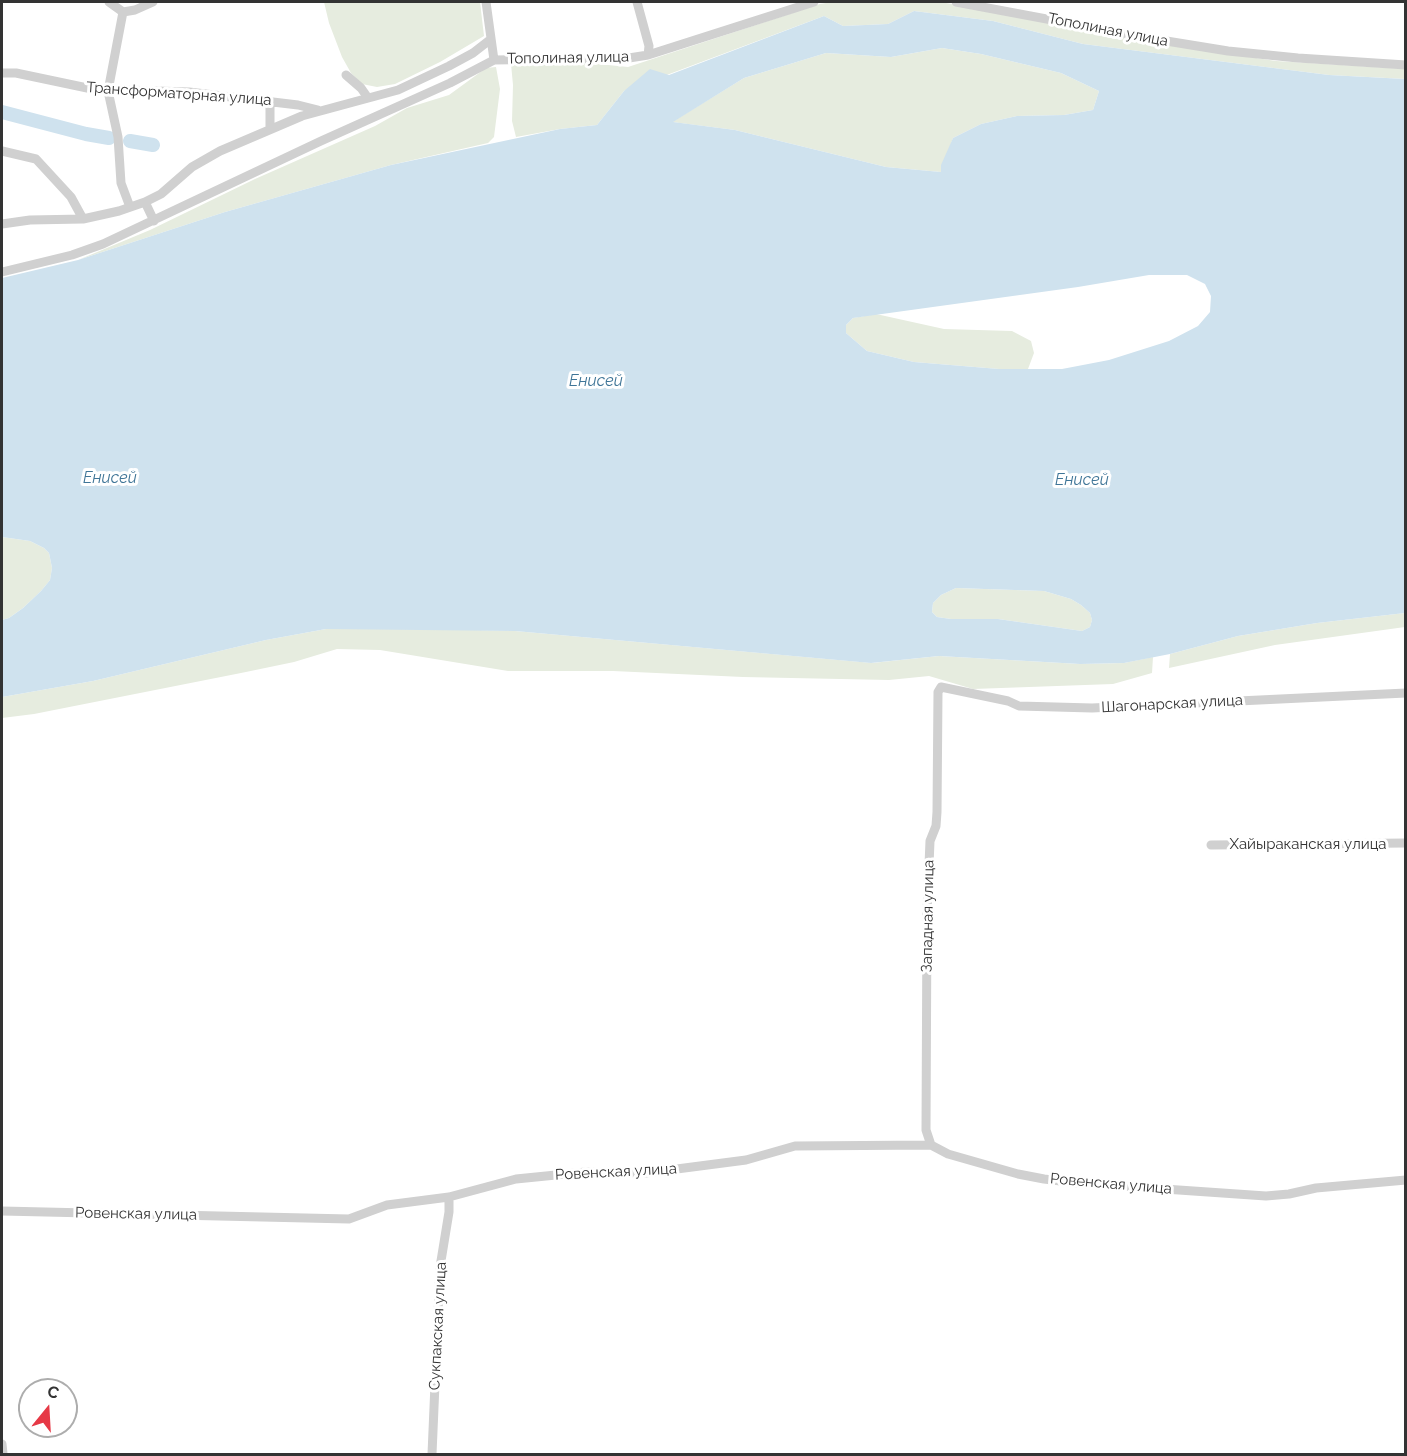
<!DOCTYPE html>
<meta charset="utf-8">
<style>
body{margin:0}
#map{position:relative;width:1407px;height:1456px;overflow:hidden;background:#fff;font-family:Raleway,sans-serif}
canvas{display:block}
.frame{position:absolute;inset:0;border:3px solid #333;pointer-events:none}
.north{position:absolute;left:18px;top:1378px;width:60px;height:60px;box-sizing:border-box;background:#fff;border:2px solid #adadad;border-radius:50%;rotate:18deg;font-size:16px;font-weight:700;line-height:24px;text-align:center;color:#333}
.north::after{content:'';display:block;margin:auto;width:21px;height:27px;background:#e63946;clip-path:polygon(50% 0,100% 100%,50% 72%,0 100%)}
</style>
<div id="map">
<canvas width="1407" height="1456"></canvas>
<div class="frame"></div>
<div class="north">С</div>
</div>
<script>
const context = document.querySelector('canvas').getContext('2d');
context.lineJoin = 'round';
function fillPath(path, color) { context.fillStyle = color; context.fill(path, 'evenodd'); }
const poly = rows => new Path2D(rows.map(r => 'M' + r).join(''));
function stroke(path, color, width, dash) { context.strokeStyle = color; context.lineWidth = width; context.lineCap = dash ? 'butt' : 'round'; context.setLineDash(dash || []); context.stroke(path); }
function drawText(font, color, halo, rows, align = 'center') {
  context.font = font + ' Raleway,sans-serif'; context.lineWidth = 6; context.setLineDash([]); context.textBaseline = 'middle'; context.strokeStyle = halo; context.fillStyle = color; for (const [text, x, y, turn = 0] of rows) {
    context.save(); context.translate(x, y); context.rotate((+turn || 0) * Math.PI / 180); context.textAlign = isNaN(turn) ? turn : align; if (halo) context.strokeText(text, 0, 0); context.fillText(text, 0, 0); context.restore();
  }
}
fillPath(poly([
 [324,2,480,2,484,36,440,62,395,84,377,87,362,84,351,73,342,57,329,23],
 [832,2,941,2,1143,41,1276,61,1405,69,1406,79,1329,75,1083,44,993,21,914,11,888,24,843,26,824,16,624,91,597,125,560,129,516,137,512,121,513,85,511,64,568,61,628,67,820,4],
 [942,48,981,54,1061,73,1099,91,1093,110,1064,115,1017,116,981,124,953,138,941,172,886,167,735,130,672,122,744,78,826,53,891,57],
 [496,67,500,89,494,137,488,143,391,165,225,212,78,260,150,230,255,179,375,126,407,108,449,95,486,68],
 [876,314,944,329,1012,331,1031,341,1034,353,1028,369,999,369,914,362,867,351,846,333,846,325,853,318],
 [2,537,30,541,44,548,49,553,52,568,50,580,41,591,23,608,9,618,2,620],
 [956,588,1044,591,1071,599,1081,605,1090,613,1092,620,1090,627,1082,631,998,619,951,619,937,617,932,612,933,603,941,595],
 [1405,613,1405,627,1275,645,1169,668,1170,654,1238,636,1317,623],
 [394,628,515,631,872,663,939,656,1080,664,1124,663,1153,657,1152,673,1113,684,973,689,929,676,889,680,743,677,613,671,508,671,380,650,337,649,294,662,241,673,34,714,2,718,2,697,93,681,266,640,326,629]
]), '#e6ecdf');
fillPath(poly([
 [914,11,993,21,1083,44,1329,75,1405,79,1405,613,1317,623,1238,636,1170,654,1124,663,1080,664,939,656,871,663,515,631,326,629,266,640,93,681,2,697,2,620,9,618,23,608,41,591,50,580,52,568,49,553,44,548,30,541,2,537,2,278,78,260,225,212,391,165,560,129,597,125,624,91,650,69,669,75,824,16,843,26,888,24],
 [942,48,981,54,1061,73,1099,91,1093,110,1064,115,1017,116,981,124,953,138,941,165,941,172,886,167,735,130,673,122,744,78,826,53,891,57],
 [1149,275,1187,275,1205,284,1211,296,1210,312,1198,326,1169,341,1109,360,1062,369,999,369,914,362,867,351,846,333,846,325,853,318,1078,287],
 [956,588,1044,591,1071,599,1081,605,1090,613,1092,620,1090,627,1082,631,998,619,951,619,937,617,932,612,933,603,941,595]
]), '#cfe2ee');
stroke(poly([
 [2,112,86,134,109,138],
 [130,141,153,145]
]), '#cfe2ee', 14);
stroke(poly([
 [109,2,123,12,135,10,153,2],
 [486,2,494,60],
 [637,2,649,46,648,55],
 [956,2,1148,38,1228,51,1298,58,1406,65],
 [123,12,108,91,118,137,121,183,130,207],
 [2,73,16,73,92,89,189,92,298,105,318,110],
 [346,75,361,88,368,98],
 [270,102,270,129],
 [2,151,36,159,71,197,83,219],
 [145,202,154,221],
 [2,224,30,220,83,219,119,211,145,202,161,194,192,167,220,151,302,116,398,90,449,66,473,53,491,39],
 [2,272,72,255,103,244,321,141,450,83,494,60,629,58,648,55,814,2],
 [1211,845,1406,843],
 [931,1145,926,1130,927,913,930,841,936,826,937,812,938,692,941,687,1008,701,1019,706,1092,708,1406,693],
 [2,1211,349,1219,387,1205,449,1197,516,1179,586,1172,646,1173,746,1160,795,1146,931,1145,948,1154,1018,1174,1044,1179,1077,1183,1266,1196,1289,1194,1316,1188,1406,1180],
 [2,1444,3,1454],
 [432,1454,440,1267,449,1212,449,1197]
]), '#d0d0d0', 9);
drawText('15px', '#333', '#fff', [
 ["Тополиная улица",1108,30,11],
 ["Тополиная улица",568,58,-1],
 ["Трансформаторная улица",179,94,4],
 ["Шагонарская улица",1172,704,-3],
 ["Хайыраканская улица",1308,844],
 ["Западная улица",928,916,-89],
 ["Ровенская улица",616,1172,-3],
 ["Ровенская улица",1111,1184,5],
 ["Ровенская улица",136,1214,1],
 ["Сукпакская улица",438,1326,-87]
]);
drawText('italic 16px', '#3f7597', '#fff', [
 ["Енисей",596,381],
 ["Енисей",110,478],
 ["Енисей",1082,480]
]);
</script>
